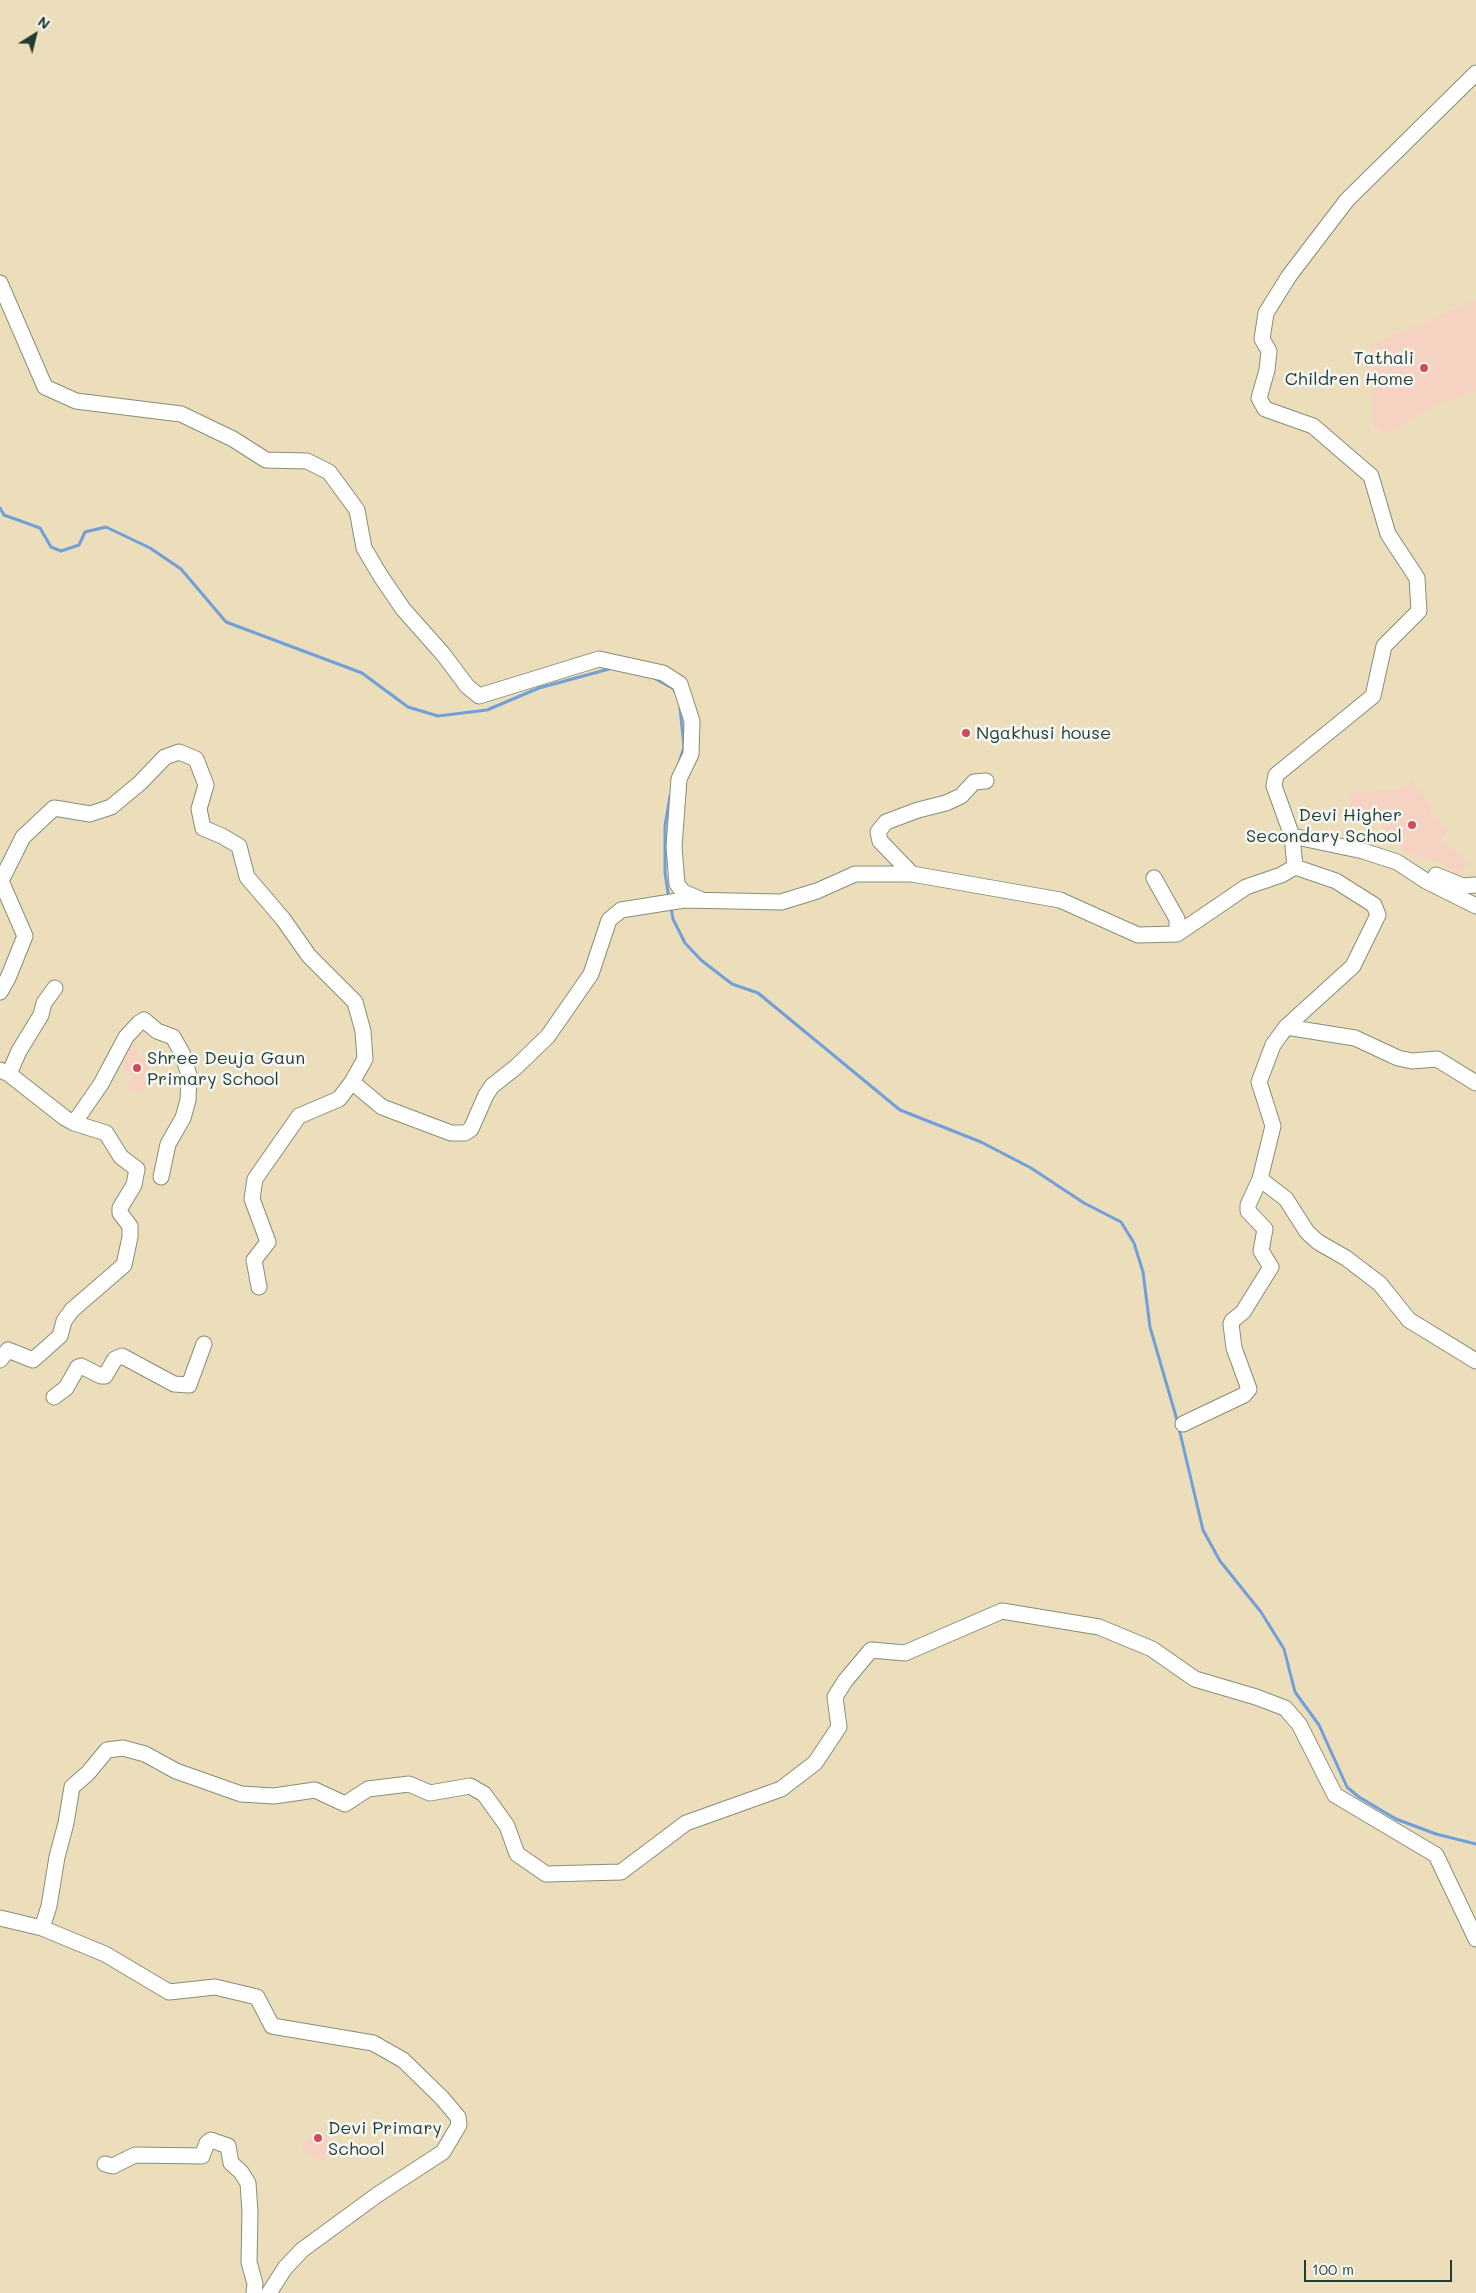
<!DOCTYPE html>
<style>
body{margin:0}
#map{position:relative;width:1476px;height:2293px;overflow:hidden;background:#ecdebb;font-family:Mali,sans-serif}
canvas{display:block}
.north{position:absolute;left:10px;top:10px;width:50px;height:50px;-webkit-text-stroke:4px #f6f6f2;paint-order:stroke;rotate:36deg;font-size:14px;font-weight:700;line-height:20px;text-align:center;color:#1f3d34}
.north::after{content:'';display:block;margin:auto;width:18px;height:22px;background:#1f3d34;clip-path:polygon(50% 0,100% 100%,50% 72%,0 100%)}
.scale{position:absolute;left:1304px;top:2260px;width:148px;height:22px;box-sizing:border-box;border:2px solid #1f3d34;border-top:0;padding-left:6px;font-size:15px;line-height:18px;white-space:nowrap;color:#1f3d34;-webkit-text-stroke:4px #f6f6f2;paint-order:stroke}
</style>
<div id="map">
<canvas width="1476" height="2293"></canvas>
<div class="north">N</div>
<div class="scale">100 m</div>
</div>
<script>
const context = document.querySelector('canvas').getContext('2d');
context.lineJoin = 'round';
function fillPath(path, color) { context.fillStyle = color; context.fill(path, 'evenodd'); }
const poly = rows => new Path2D(rows.map(r => 'M' + r).join(''));
function stroke(path, color, width, dash) { context.strokeStyle = color; context.lineWidth = width; context.lineCap = dash ? 'butt' : 'round'; context.setLineDash(dash || []); context.stroke(path); }
function drawText(font, color, halo, rows, align = 'center') {
  context.font = font + ' Mali,sans-serif'; context.lineWidth = 5; context.setLineDash([]); context.textBaseline = 'middle'; context.strokeStyle = halo; context.fillStyle = color; for (const [text, x, y, turn = 0] of rows) {
    context.save(); context.translate(x, y); context.rotate((+turn || 0) * Math.PI / 180); context.textAlign = isNaN(turn) ? turn : align; if (halo) context.strokeText(text, 0, 0); context.fillText(text, 0, 0); context.restore();
  }
}
fillPath(poly([
 [1476,300,1476,391,1434,406,1388,433,1374,428,1371,345],
 [1412,781,1432,808,1428,811,1448,831,1441,839,1470,864,1455,876,1443,863,1407,854,1376,819,1351,817,1348,793,1379,789,1399,789],
 [129,1041,139,1048,136,1054,147,1062,150,1071,144,1093,134,1092,126,1087,133,1077,124,1069,125,1066,117,1060],
 [316,2129,336,2148,321,2162,300,2149]
]), '#f6d2c3');
stroke(poly([
 [0,508,4,515,40,528,51,547,61,551,79,545,85,532,106,527,150,548,181,569,226,622,362,673,408,707,438,716,487,710,539,688,609,669],
 [654,678,674,689,675,692],
 [679,763,684,747,680,708],
 [669,899,665,873,665,826,670,796],
 [671,908,673,919,685,943,701,960,732,984,758,993,900,1110,981,1142,1031,1168,1084,1203,1121,1222,1134,1243,1143,1272,1150,1327,1177,1420,1203,1530,1220,1561,1261,1612,1284,1649,1295,1692,1319,1725,1347,1787,1359,1797,1396,1819,1436,1834,1476,1844]
]), '#719fda', 3);
const minor = poly([
 [0,283,45,387,76,401,181,414,233,439,266,460,307,461,329,472,357,510,364,548,380,575,403,609,443,654,467,686,479,696,599,659,663,673,680,684,692,721,691,754,679,779,674,847,677,884,683,892,700,899],
 [1292,836,1363,851,1397,862,1426,881,1476,906],
 [912,874,880,841,878,832,886,822,918,810,946,803,961,796,974,782,986,781],
 [1436,875,1463,886,1476,885],
 [1154,878,1177,919,1177,934],
 [0,992,8,978,25,936,1,881,23,837,54,808,90,814,111,807,140,783,165,757,179,752,196,759,206,785,199,809,203,828,222,836,239,846,247,877,283,919,309,956,355,1002,363,1031,365,1059,352,1082,339,1099,299,1116,255,1179,252,1199,268,1242,254,1260,259,1287],
 [1286,1027,1355,1038,1398,1058,1412,1061,1437,1059,1476,1083],
 [0,1070,9,1074,65,1118,74,1123,101,1084,126,1037,139,1023,144,1020,157,1031,173,1037,182,1053,189,1075,188,1100,183,1118,168,1144,161,1177],
 [9,1074,19,1051,41,1015,44,1003,55,988],
 [352,1082,382,1107,451,1133,465,1133,471,1129,486,1095,492,1086,516,1067,548,1036,591,974,609,920,621,910,684,900,781,902,817,891,855,874,912,874,1060,900,1138,935,1177,934,1246,887,1281,875,1295,867,1292,836,1274,786,1276,775,1373,696,1384,646,1419,611,1417,578,1388,534,1371,476,1313,426,1265,409,1259,398,1267,370,1269,351,1262,339,1266,313,1289,276,1347,200,1476,73],
 [1260,1179,1286,1199,1307,1232,1318,1242,1346,1258,1380,1284,1409,1320,1476,1361],
 [0,1360,8,1350,33,1360,60,1336,64,1321,72,1310,124,1265,130,1237,130,1226,120,1213,120,1208,134,1185,137,1169,121,1157,106,1133,74,1123],
 [54,1397,66,1388,78,1367,81,1366,101,1376,105,1376,115,1359,122,1356,174,1384,189,1385,204,1344],
 [1183,1424,1244,1395,1249,1389,1234,1348,1231,1324,1232,1321,1243,1312,1271,1267,1261,1251,1265,1229,1248,1211,1248,1205,1260,1179,1273,1126,1259,1082,1273,1045,1286,1027,1353,966,1378,915,1374,905,1336,881,1295,867],
 [0,1918,42,1928,105,1954,169,1992,215,1987,257,1997,272,2026,373,2043,403,2060,442,2098,458,2117,459,2125,443,2152,377,2195,302,2250,285,2268,269,2293],
 [42,1928,49,1906,57,1857,66,1823,72,1787,88,1773,107,1750,123,1748,145,1754,176,1771,241,1794,274,1796,315,1790,345,1804,368,1789,409,1784,430,1793,470,1786,484,1794,507,1826,517,1854,546,1874,621,1872,686,1823,781,1789,815,1763,839,1727,835,1697,845,1681,871,1650,905,1653,1002,1611,1099,1627,1152,1649,1195,1679,1256,1697,1285,1708,1299,1724,1335,1795,1436,1855,1476,1939],
 [105,2164,113,2166,135,2155,202,2156,207,2143,211,2140,228,2146,231,2163,241,2172,248,2183,250,2212,249,2262,255,2284,254,2293]
]);
stroke(minor, '#868e78', 17);
stroke(minor, '#fff', 15);
for (const [x, y, r, color] of [
 [1424,368,5,"#d1495b"],
 [966,733,5,"#d1495b"],
 [1412,825,5,"#d1495b"],
 [137,1068,5,"#d1495b"],
 [318,2138,5,"#d1495b"]
]) { const dot = new Path2D(); dot.arc(x, y, r, 0, 2 * Math.PI); context.fillStyle = color; context.fill(dot); stroke(dot, '#f6f6f2', 2); }
drawText('18px', '#1f3d34', '#f6f6f2', [
 ["Tathali",1414,358,"right"],
 ["Children Home",1414,379,"right"],
 ["Ngakhusi house",976,733],
 ["Devi Higher",1402,815,"right"],
 ["Secondary School",1402,836,"right"],
 ["Shree Deuja Gaun",147,1058],
 ["Primary School",147,1079],
 ["Devi Primary",328,2128],
 ["School",328,2149]
], 'left');
</script>
